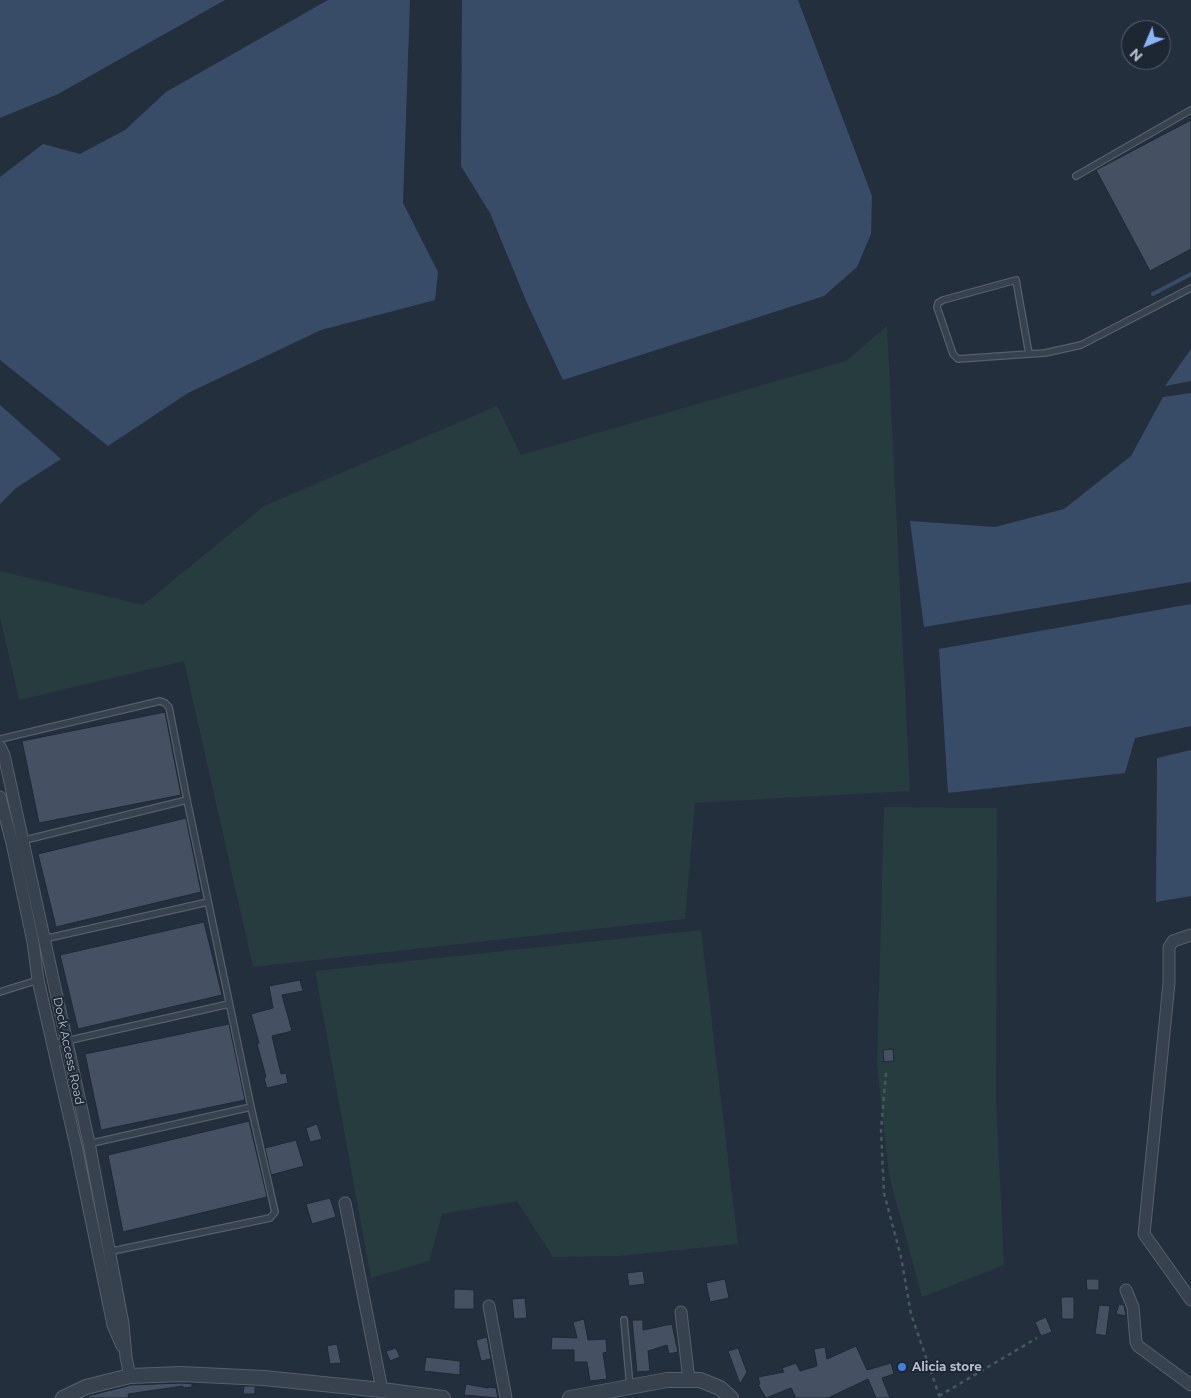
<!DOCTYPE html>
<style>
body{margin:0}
#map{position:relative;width:1191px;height:1398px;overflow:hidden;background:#242f3e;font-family:Montserrat,sans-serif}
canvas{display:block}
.north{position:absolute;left:1121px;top:20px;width:50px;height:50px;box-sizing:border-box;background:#1d2633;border:1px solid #59626f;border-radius:50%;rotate:225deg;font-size:14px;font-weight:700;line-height:20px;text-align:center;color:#b4bcc9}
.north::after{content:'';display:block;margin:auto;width:18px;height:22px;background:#8ab4f8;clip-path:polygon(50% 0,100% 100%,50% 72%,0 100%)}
</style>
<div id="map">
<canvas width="1191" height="1398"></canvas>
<div class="north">N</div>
</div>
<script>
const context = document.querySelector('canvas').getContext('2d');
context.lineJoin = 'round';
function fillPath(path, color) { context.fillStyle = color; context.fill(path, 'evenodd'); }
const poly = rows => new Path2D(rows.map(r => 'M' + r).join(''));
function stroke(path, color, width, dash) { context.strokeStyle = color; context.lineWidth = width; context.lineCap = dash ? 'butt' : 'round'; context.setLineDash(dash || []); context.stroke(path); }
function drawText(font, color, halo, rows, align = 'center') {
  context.font = font + ' Montserrat,sans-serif'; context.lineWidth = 4; context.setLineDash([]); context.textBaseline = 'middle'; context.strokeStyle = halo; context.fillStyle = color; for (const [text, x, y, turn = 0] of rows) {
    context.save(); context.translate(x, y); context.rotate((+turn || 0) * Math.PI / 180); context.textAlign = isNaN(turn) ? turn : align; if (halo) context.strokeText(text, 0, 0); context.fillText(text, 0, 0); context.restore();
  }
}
fillPath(poly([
 [887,326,910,791,695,803,685,919,253,967,184,661,19,700,0,617,0,571,143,605,264,506,497,406,521,455,846,361],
 [884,807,997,808,996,1098,1004,1265,922,1297,889,1175,877,1065],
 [701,930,738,1244,618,1256,553,1257,517,1201,442,1214,429,1261,371,1278,315,971]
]), '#263c3f');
fillPath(poly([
 [0,0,225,0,58,94,0,118],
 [328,0,410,0,403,203,438,272,435,300,321,330,188,393,108,446,0,360,0,177,43,144,80,154,125,130,166,92],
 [462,0,798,0,872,196,871,234,857,267,824,296,563,380,527,303,490,213,461,166],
 [1191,349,1191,381,1165,386],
 [1191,393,1191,582,924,627,910,521,995,527,1064,509,1131,456,1163,397],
 [0,405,61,459,16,488,0,504],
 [1191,604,1191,726,1135,738,1125,773,948,793,939,649],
 [1191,750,1191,896,1156,902,1157,758]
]), '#394c67');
stroke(poly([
 [1153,294,1191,274]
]), '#394c67', 4);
const building = poly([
 [1191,120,1191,249,1150,271,1096,170,1191,120],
 [165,712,181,795,39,823,22,741,165,712],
 [186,818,201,892,56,927,38,854,186,818],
 [204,922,222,995,78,1029,60,955,204,922],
 [300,980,303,991,282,995,292,1031,272,1036,281,1074,286,1073,288,1083,267,1088,264,1078,266,1077,257,1044,259,1043,251,1014,273,1008,269,986,300,980],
 [229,1024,245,1100,101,1130,85,1054,229,1024],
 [893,1049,894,1061,884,1062,883,1050,893,1049],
 [249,1121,267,1197,123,1232,108,1155,249,1121],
 [317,1124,322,1139,310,1142,306,1128,317,1124],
 [296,1140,304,1166,271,1175,265,1148,296,1140],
 [330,1198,336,1217,312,1224,306,1204,330,1198],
 [643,1271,645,1284,629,1286,627,1273,643,1271],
 [725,1279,729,1298,710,1302,706,1283,725,1279],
 [1086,1279,1099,1279,1099,1290,1087,1290,1086,1279],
 [454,1289,474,1290,474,1309,454,1309,454,1289],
 [1061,1297,1074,1297,1074,1319,1062,1319,1061,1297],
 [525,1298,527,1318,514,1319,512,1299,525,1298],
 [1119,1304,1124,1305,1126,1316,1116,1314,1119,1304],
 [1099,1305,1110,1306,1106,1336,1095,1334,1099,1305],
 [1046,1317,1052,1332,1041,1336,1035,1322,1046,1317],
 [584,1319,588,1340,606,1339,607,1352,603,1353,607,1379,590,1381,587,1362,574,1362,574,1350,551,1350,552,1337,577,1338,573,1322,584,1319],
 [632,1320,643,1320,643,1330,672,1324,678,1352,669,1354,667,1345,648,1351,650,1371,637,1372,632,1320],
 [487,1337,491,1359,481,1361,476,1340,487,1337],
 [337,1344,341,1363,330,1364,327,1346,337,1344],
 [856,1346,867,1370,891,1363,894,1374,882,1378,890,1398,876,1398,868,1379,828,1398,796,1398,791,1388,766,1398,758,1385,760,1384,758,1377,784,1372,782,1368,796,1363,800,1371,817,1366,814,1349,825,1347,827,1359,856,1346],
 [396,1348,400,1357,390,1361,386,1351,396,1348],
 [738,1348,747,1372,740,1384,728,1351,738,1348],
 [426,1357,460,1361,460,1375,424,1371,426,1357],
 [181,1383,198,1384,192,1384,192,1387,183,1388,183,1386,128,1394,129,1398,89,1398,88,1396,131,1385,181,1383],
 [466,1384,488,1388,488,1387,496,1388,498,1398,464,1395,466,1384],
 [244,1386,255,1386,255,1394,243,1394,244,1386]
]);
fillPath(building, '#455162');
stroke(building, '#1f2835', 1);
const service = poly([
 [1076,176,1191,110],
 [1029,354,958,359,953,354,937,307,938,303,943,300,1016,280,1029,354,1045,353,1081,345,1191,288],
 [0,739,160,701,165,703,169,707,187,800,251,1107,275,1212,270,1218,108,1252],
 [21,841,187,800],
 [44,939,208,902],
 [0,992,38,980],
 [53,1044,229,1004],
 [88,1144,251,1107],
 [624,1320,630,1387]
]);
const minor = poly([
 [0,747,4,755,89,1143,123,1324,126,1357,130,1376],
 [0,797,12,843,33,942,38,980,76,1146,113,1325,122,1346],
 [1191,935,1173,941,1169,947,1169,983,1144,1234,1191,1300],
 [345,1203,382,1390],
 [1126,1290,1133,1307,1136,1342,1138,1346,1191,1385],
 [489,1306,506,1398],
 [681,1312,689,1380]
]);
const tertiary = poly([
 [63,1398,86,1387,130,1376,181,1374,264,1378,382,1390,443,1398],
 [570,1398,667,1380,700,1380,720,1388,731,1398]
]);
stroke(service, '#565f6c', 8);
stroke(minor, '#565f6c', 13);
stroke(tertiary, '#565f6c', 16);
stroke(poly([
 [886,1073,881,1130,884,1193,901,1257,911,1314,940,1398],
 [939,1396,1037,1338]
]), '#44595c', 2.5, [4, 4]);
stroke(service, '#38414e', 5.5);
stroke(minor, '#38414e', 11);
stroke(tertiary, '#38414e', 14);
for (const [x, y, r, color] of [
 [902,1367,5,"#3f7fe0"]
]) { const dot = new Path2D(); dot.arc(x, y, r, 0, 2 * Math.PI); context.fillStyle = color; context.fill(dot); stroke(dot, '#1d2633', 2); }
drawText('12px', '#b4bcc9', '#1d2633', [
 ["Dock Access Road",68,1051,78]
]);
drawText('bold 12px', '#b4bcc9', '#1d2633', [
 ["Alicia store",912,1367]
], 'left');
</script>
